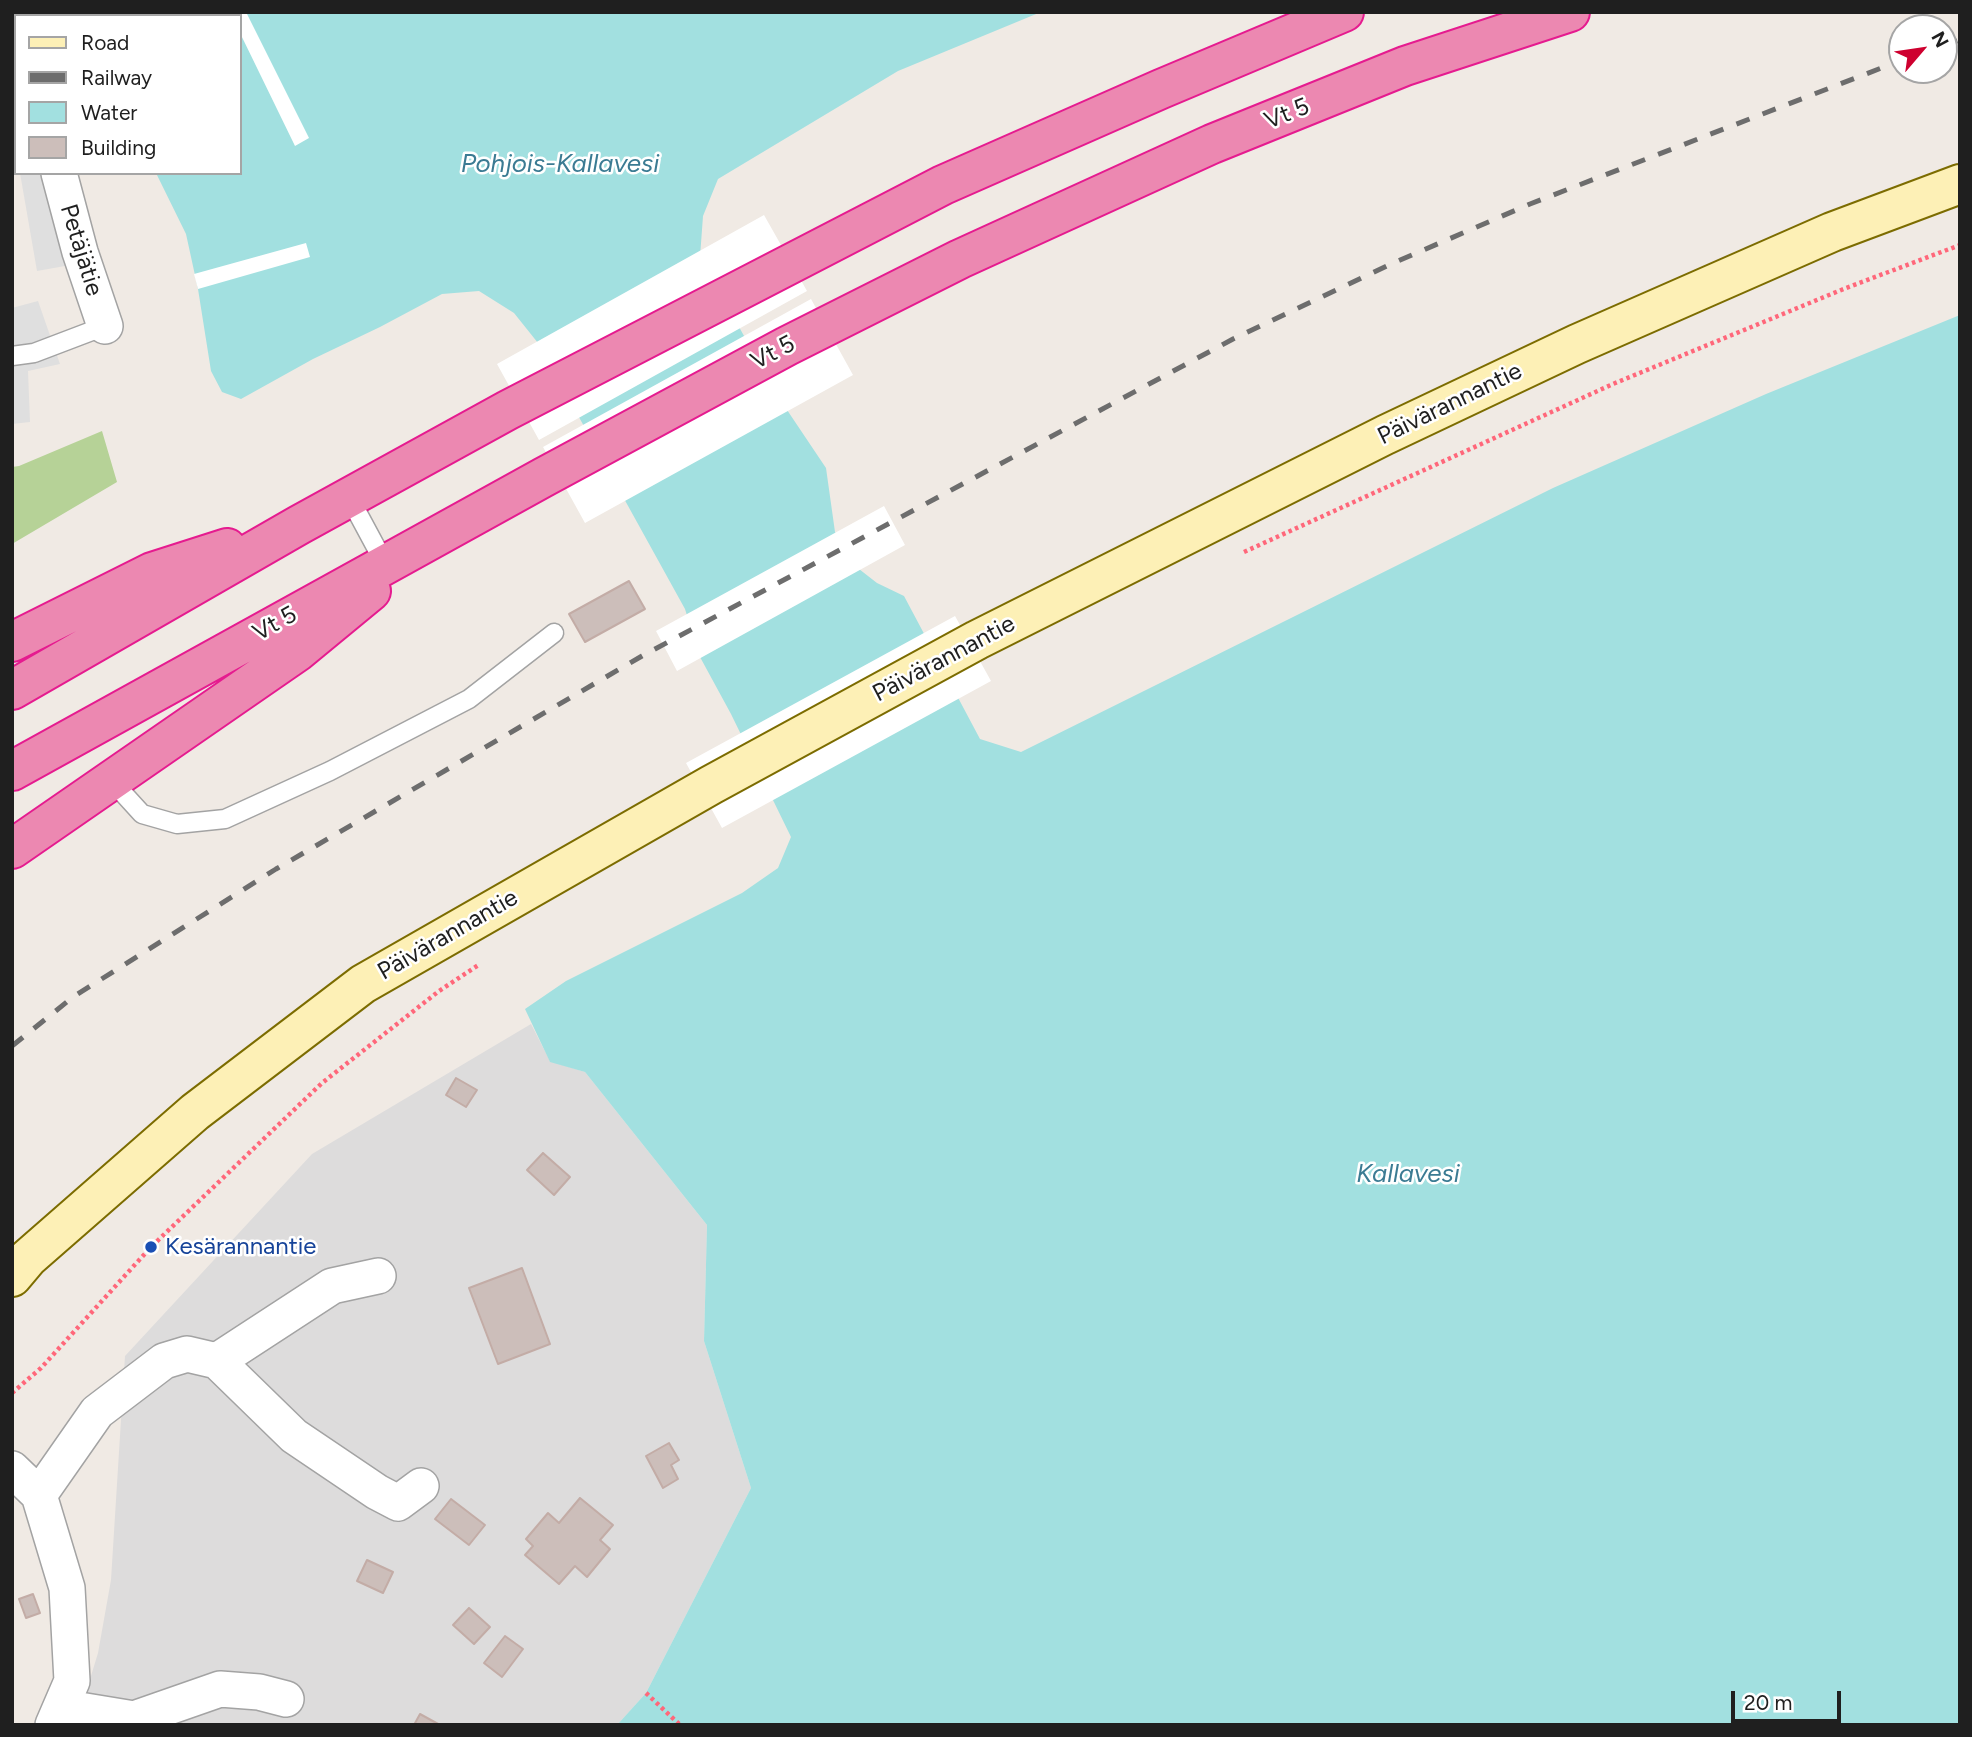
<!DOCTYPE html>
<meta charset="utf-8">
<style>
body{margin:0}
#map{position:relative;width:1972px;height:1737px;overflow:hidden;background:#f0eae4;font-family:Figtree,sans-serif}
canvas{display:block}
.frame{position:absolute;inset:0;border:14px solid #1f1f1f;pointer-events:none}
.legend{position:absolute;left:14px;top:14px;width:228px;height:161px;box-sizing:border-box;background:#fff;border:2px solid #a5a5a5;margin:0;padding:9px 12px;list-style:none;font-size:21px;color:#1f1f1f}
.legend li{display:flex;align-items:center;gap:14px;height:35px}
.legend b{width:35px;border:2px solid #a5a5a5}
.north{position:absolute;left:1888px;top:14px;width:70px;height:70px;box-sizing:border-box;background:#fff;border:2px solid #a5a5a5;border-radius:50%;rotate:61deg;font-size:19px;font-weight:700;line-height:28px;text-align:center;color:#1f1f1f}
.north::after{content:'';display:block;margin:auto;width:24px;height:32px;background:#ce002f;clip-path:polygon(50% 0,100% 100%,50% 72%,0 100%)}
.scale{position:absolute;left:1731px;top:1691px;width:110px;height:32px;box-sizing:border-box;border:4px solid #1f1f1f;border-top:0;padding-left:9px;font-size:21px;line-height:24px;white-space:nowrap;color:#1f1f1f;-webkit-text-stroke:5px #fff;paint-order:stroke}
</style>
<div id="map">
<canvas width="1972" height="1737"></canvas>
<div class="frame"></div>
<ul class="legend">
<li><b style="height:9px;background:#fdf0b6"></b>Road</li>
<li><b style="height:9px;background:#6d6d6d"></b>Railway</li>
<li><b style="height:19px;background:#a2e0e0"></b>Water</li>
<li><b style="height:19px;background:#ccbeba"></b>Building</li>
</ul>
<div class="north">N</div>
<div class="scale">20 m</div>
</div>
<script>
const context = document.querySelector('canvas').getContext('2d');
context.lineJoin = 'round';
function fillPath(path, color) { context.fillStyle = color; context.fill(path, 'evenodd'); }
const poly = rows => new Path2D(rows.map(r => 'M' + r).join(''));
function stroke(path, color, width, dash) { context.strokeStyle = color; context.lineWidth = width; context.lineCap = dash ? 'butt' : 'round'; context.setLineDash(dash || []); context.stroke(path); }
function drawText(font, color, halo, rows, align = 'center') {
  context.font = font + ' Figtree,sans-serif'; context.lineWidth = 5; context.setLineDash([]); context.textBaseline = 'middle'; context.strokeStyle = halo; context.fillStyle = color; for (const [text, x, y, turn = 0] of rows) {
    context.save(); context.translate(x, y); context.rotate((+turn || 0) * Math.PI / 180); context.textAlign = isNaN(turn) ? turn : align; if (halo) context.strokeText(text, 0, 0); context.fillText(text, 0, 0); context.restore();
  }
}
fillPath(poly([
 [531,1024,550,1061,585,1072,707,1225,704,1341,751,1488,646,1693,617,1725,76,1725,98,1653,111,1580,125,1356,312,1154]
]), '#dddcdc');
fillPath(poly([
 [102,431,117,482,12,544,12,467,19,466]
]), '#b6d297');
fillPath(poly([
 [20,173,49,173,65,266,37,271],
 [38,301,60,364,28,371,30,422,12,424,12,308]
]), '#dfdfdf');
fillPath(poly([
 [107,12,1041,12,898,71,718,179,703,216,700,257,777,395,826,468,835,532,859,569,877,583,904,596,980,739,1021,752,1553,488,1766,394,1960,315,1960,1725,617,1725,646,1693,751,1488,704,1341,707,1225,585,1072,550,1062,525,1009,566,981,742,893,778,868,791,837,731,714,700,657,685,609,538,343,514,313,479,291,442,294,380,327,313,359,241,399,222,392,211,371,198,289,186,234,156,173,240,173,240,16,108,16]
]), '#a2e0e0');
fillPath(poly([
 [230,12,246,12,309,138,295,146,240,33,240,16,231,16],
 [764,215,807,291,539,440,497,364],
 [306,243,310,257,198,289,194,274],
 [811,299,853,375,585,523,543,447],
 [884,506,905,545,677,671,656,631],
 [955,616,991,681,722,828,686,763]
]), '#fff');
const building = poly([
 [629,581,645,609,585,642,569,614,629,581],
 [456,1078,477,1090,466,1107,446,1095,456,1078],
 [543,1153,570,1177,554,1195,527,1170,543,1153],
 [522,1268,550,1344,498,1364,469,1288,522,1268],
 [669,1443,679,1460,671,1465,678,1479,663,1488,646,1456,669,1443],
 [580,1498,613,1525,600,1540,610,1549,587,1577,575,1566,559,1584,525,1555,533,1546,526,1539,548,1513,559,1523,580,1498],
 [451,1499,485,1525,469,1545,435,1519,451,1499],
 [367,1560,393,1572,383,1593,357,1581,367,1560],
 [33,1594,40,1613,26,1618,19,1599,33,1594],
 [469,1608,490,1627,474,1644,453,1625,469,1608],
 [505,1636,523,1649,502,1677,484,1663,505,1636],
 [420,1714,440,1725,414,1725,420,1714]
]);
fillPath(building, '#ccbeba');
stroke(building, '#c3aca6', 2);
const lane = poly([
 [12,356,34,353,105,326],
 [349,497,385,564],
 [111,780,142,814,177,824,225,819,330,771,469,699,554,633]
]);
const street = poly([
 [12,25,16,33],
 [59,173,80,252,105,326],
 [217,1361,332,1286,378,1276],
 [12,1469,39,1495,67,1588,72,1681,53,1725],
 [39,1495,97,1412,164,1361,187,1354,217,1361,294,1436,377,1492,398,1503,421,1486],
 [61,1707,134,1719,220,1689,259,1692,286,1699]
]);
const secondary = poly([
 [12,1277,28,1258,195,1112,363,984,711,785,977,640,1385,435,1577,344,1832,232,1960,184]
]);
const highway = poly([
 [12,642,152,572,227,548],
 [12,690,299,525,508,410,943,185,1161,89,1344,12],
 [12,771,544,477,787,346,960,259,1212,144,1405,66,1570,12],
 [12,849,297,652,371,591]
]);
stroke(lane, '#a3a3a3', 21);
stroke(street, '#a3a3a3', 38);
stroke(secondary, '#7c6c00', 42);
stroke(highway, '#e51b8f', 42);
stroke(poly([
 [1244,552,1613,384,1846,288,1960,245],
 [12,1393,41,1368,151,1247,322,1083,439,991,480,964],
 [646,1693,679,1724]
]), '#ff677a', 4.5, [3.5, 3.5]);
stroke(lane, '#fff', 18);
stroke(street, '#fff', 35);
stroke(secondary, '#fdf0b6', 38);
stroke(highway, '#ec88b1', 38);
stroke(poly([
 [1944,45,1960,40],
 [12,1046,73,997,276,869,642,656,1233,339,1391,264,1530,204,1902,60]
]), '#6d6d6d', 5, [14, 14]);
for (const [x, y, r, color] of [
 [151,1247,7,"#1a4fb4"]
]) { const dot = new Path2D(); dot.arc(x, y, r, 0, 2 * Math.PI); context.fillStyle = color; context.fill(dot); stroke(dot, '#fff', 2.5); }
drawText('24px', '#1f1f1f', '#fff', [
 ["Vt 5",1287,114,-22],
 ["Petäjätie",81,250,73],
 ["Vt 5",773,353,-28],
 ["Päivärannantie",1450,404,-26],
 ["Vt 5",275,624,-29],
 ["Päivärannantie",944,659,-28],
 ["Päivärannantie",448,935,-30]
]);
drawText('24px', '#164399', '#fff', [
 ["Kesärannantie",165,1247]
], 'left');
drawText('italic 26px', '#3b7b93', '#fff', [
 ["Pohjois-Kallavesi",560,164],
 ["Kallavesi",1408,1174]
]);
</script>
